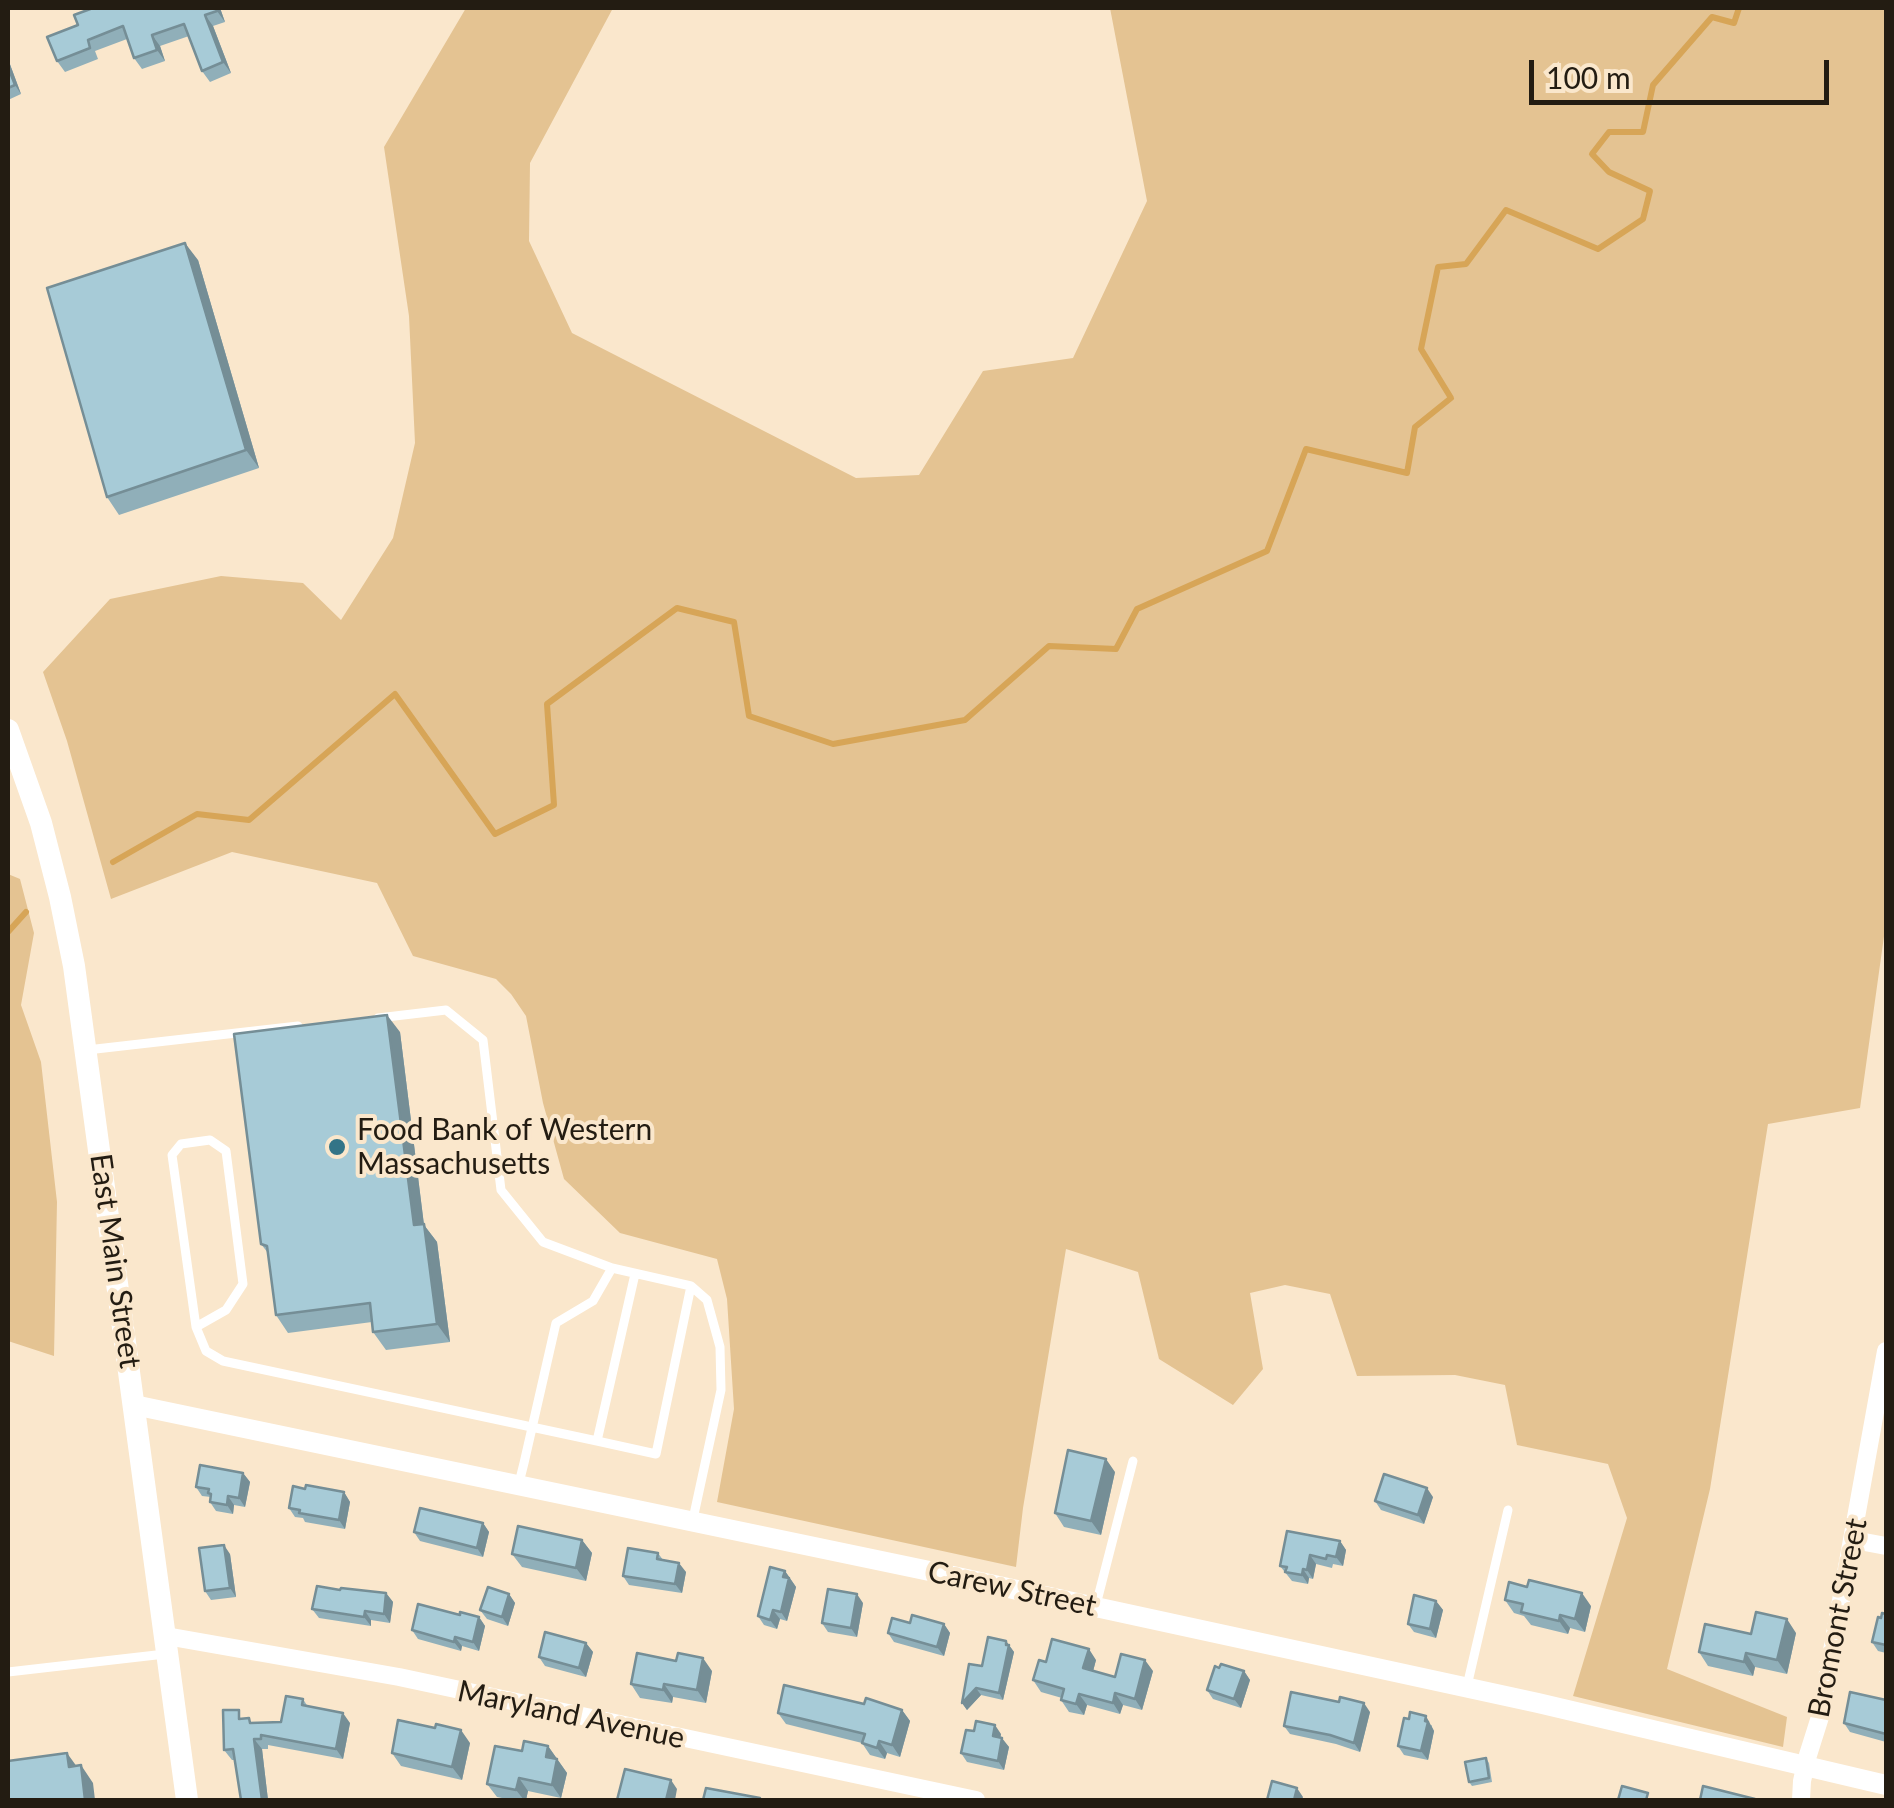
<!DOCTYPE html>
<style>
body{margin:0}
#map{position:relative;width:1894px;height:1808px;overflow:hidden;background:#fae7cc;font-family:Lato,sans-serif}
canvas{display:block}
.frame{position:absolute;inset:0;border:10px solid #231c12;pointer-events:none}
.scale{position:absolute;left:1529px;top:60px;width:300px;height:45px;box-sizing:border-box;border:5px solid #231c12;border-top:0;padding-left:12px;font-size:30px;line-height:35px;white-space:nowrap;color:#231c12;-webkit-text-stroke:8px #fae7cc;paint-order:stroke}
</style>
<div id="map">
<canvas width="1894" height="1808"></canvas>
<div class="frame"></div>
<div class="scale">100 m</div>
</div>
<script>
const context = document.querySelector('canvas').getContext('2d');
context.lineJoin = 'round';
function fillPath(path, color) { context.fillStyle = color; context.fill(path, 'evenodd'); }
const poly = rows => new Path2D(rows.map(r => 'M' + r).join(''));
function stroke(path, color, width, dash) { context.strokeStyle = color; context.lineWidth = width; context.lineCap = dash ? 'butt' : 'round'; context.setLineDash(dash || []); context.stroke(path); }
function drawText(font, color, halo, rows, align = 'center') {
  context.font = font + ' Lato,sans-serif'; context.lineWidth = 8; context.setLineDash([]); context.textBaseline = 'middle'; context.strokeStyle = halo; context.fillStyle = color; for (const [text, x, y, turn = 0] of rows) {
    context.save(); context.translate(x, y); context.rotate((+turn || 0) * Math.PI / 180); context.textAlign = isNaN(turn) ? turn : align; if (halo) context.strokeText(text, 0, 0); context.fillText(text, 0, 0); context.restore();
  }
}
fillPath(poly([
 [466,8,613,8,530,163,529,241,572,333,856,478,919,475,983,371,1073,358,1147,201,1110,8,1886,8,1886,922,1860,1108,1768,1124,1710,1489,1667,1669,1787,1717,1783,1747,1573,1696,1627,1518,1608,1464,1517,1445,1505,1385,1455,1375,1357,1376,1330,1294,1285,1285,1250,1293,1263,1369,1233,1405,1159,1359,1138,1272,1066,1249,1023,1508,1016,1567,717,1502,734,1409,727,1299,717,1259,620,1233,564,1179,543,1103,526,1016,511,994,496,979,413,956,377,883,232,852,111,899,67,741,43,672,110,599,221,576,303,583,341,620,393,538,415,443,409,316,384,147],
 [8,874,20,879,34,933,21,1005,41,1062,57,1202,54,1356,8,1341]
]), '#e4c392');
stroke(poly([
 [113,862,197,814,249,820,395,694,495,834,554,805,547,704,677,608,734,622,749,716,833,744,965,720,1049,646,1116,649,1137,609,1267,551,1306,449,1407,473,1415,427,1451,398,1421,349,1438,267,1466,264,1506,210,1598,249,1643,219,1650,191,1609,172,1592,154,1609,132,1643,132,1653,85,1712,17,1734,23,1739,8],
 [8,932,26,912]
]), '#d7a557', 6);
stroke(poly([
 [378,1018,446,1010,483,1040,501,1190,543,1242,612,1268],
 [87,1050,298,1026],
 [691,1286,707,1300,720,1347,721,1390,693,1519],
 [196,1327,226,1310,243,1284,226,1151,210,1140,181,1144,172,1155,196,1327,206,1351,223,1361,597,1441,656,1454,691,1286,612,1268,593,1301,556,1323,524,1463,519,1483],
 [597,1441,635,1274],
 [1096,1605,1133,1461],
 [8,1672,165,1654],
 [1467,1686,1508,1510]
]), '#fff', 9);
stroke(poly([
 [1854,1540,1886,1546],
 [166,1636,399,1677,976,1800],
 [1801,1800,1802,1781,1808,1755,1820,1717,1886,1351]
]), '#fff', 18);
stroke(poly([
 [134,1405,939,1573,1538,1703,1886,1785]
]), '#fff', 20);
stroke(poly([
 [8,730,41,823,60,897,74,966,187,1800]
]), '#fff', 22);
fillPath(poly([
 [93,8,220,8,225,22,213,26,231,73,210,82,202,71,189,36,160,46,165,61,142,69,134,58,127,39,95,51,98,59,65,72,57,61,78,25],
 [8,59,21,94,8,100],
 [198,260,259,468,119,515,107,497],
 [400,1032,424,1225,437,1242,450,1342,386,1350,373,1332,372,1322,288,1333,276,1315,268,1253,261,1244],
 [1115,1472,1101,1535,1064,1527,1055,1513],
 [243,1473,250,1482,245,1507,234,1505,233,1514,216,1511,210,1502,211,1497,202,1496,196,1487],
 [305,1489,344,1492,350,1502,345,1529,305,1522,303,1518,295,1517,289,1508],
 [1433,1497,1424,1524,1381,1510,1375,1501],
 [483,1523,489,1532,483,1557,420,1541,414,1532],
 [582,1540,592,1553,586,1581,522,1567,512,1554],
 [1340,1541,1346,1550,1343,1566,1333,1564,1332,1568,1316,1564,1313,1579,1309,1578,1308,1584,1292,1581,1280,1566],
 [658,1553,663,1560,686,1572,682,1593,629,1585,623,1576],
 [230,1554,236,1597,211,1600,205,1591],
 [785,1571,796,1587,787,1621,780,1619,777,1629,764,1625,758,1616],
 [340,1590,386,1593,393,1602,390,1623,371,1620,371,1626,319,1618,312,1609],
 [509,1594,515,1603,508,1626,487,1619,480,1610],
 [1505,1600,1591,1606,1585,1632,1570,1628,1568,1634,1531,1625,1524,1616,1514,1613],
 [1436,1601,1443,1610,1436,1638,1414,1632,1408,1624],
 [863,1603,857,1637,828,1632,822,1623],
 [1886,1614,1886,1653,1878,1651,1872,1642,1881,1618],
 [460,1615,479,1617,485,1626,479,1651,462,1646,461,1651,418,1639,412,1630],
 [910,1623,944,1624,950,1633,944,1656,894,1642,888,1633],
 [1796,1633,1787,1674,1755,1667,1753,1676,1708,1666,1699,1652,1751,1634],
 [1006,1641,1014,1652,1003,1700,981,1695,967,1710,962,1703,982,1666],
 [586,1643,593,1652,586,1677,545,1666,539,1657],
 [1096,1660,1093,1671,1115,1677,1153,1671,1142,1710,1123,1705,1120,1714,1087,1705,1084,1715,1069,1712,1061,1700,1062,1698,1041,1692,1033,1680,1046,1662],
 [1219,1668,1244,1671,1250,1680,1241,1708,1213,1699,1207,1690],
 [712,1671,706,1703,673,1697,672,1703,640,1698,631,1684],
 [303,1699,308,1707,350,1723,343,1759,268,1745,268,1749,262,1749,268,1800,241,1800,235,1760,232,1760,224,1750,245,1719,253,1723,281,1722],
 [1886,1700,1886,1742,1850,1732,1844,1723],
 [864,1704,902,1710,910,1721,900,1757,887,1753,885,1759,870,1755,862,1743,786,1724,778,1713],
 [1370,1712,1360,1752,1336,1744,1290,1734,1284,1726],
 [1432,1725,1432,1727,1434,1731,1428,1760,1404,1755,1398,1746],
 [1001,1734,1000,1738,1009,1747,1004,1770,967,1762,961,1753],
 [470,1743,462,1780,401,1766,392,1753],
 [548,1746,567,1773,561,1798,528,1791,526,1800,512,1800,497,1797,487,1784,522,1751],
 [1486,1758,1489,1763,1492,1782,1472,1786,1469,1782]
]), '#90afb9');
fillPath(poly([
 [216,8,220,8,225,22,217,11],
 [205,15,213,26,231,73,223,62],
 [152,35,160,46,165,61,157,50],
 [8,59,21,94,15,85,8,67],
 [185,243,198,260,259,468,246,450],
 [387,1015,400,1032,424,1225,437,1242,450,1342,437,1324,414,1225],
 [1106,1459,1115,1472,1101,1535,1091,1521],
 [243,1473,250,1482,245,1507,239,1498],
 [1427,1488,1433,1497,1424,1524,1418,1515],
 [344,1492,350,1502,345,1529,339,1520],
 [228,1496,234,1505,233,1514,227,1505],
 [483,1523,489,1532,483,1557,477,1548],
 [582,1540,592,1553,586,1581,576,1568],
 [1340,1541,1346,1550,1343,1566,1336,1557],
 [224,1545,230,1554,236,1597,230,1588],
 [1310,1555,1316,1564,1313,1579,1307,1570],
 [679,1563,686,1572,682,1593,675,1584],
 [1303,1569,1309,1578,1308,1584,1302,1575],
 [785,1571,796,1587,787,1621,781,1612],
 [386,1593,393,1602,390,1623,384,1614],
 [1582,1593,1591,1606,1585,1632,1575,1619],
 [509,1594,515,1603,508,1626,502,1617],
 [857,1594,863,1603,857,1637,851,1628],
 [1436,1601,1443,1610,1436,1638,1430,1629],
 [773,1610,780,1619,777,1629,770,1620],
 [365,1611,371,1620,371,1626,364,1617],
 [1560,1615,1570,1628,1568,1634,1559,1621],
 [479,1617,485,1626,479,1651,473,1642],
 [1787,1619,1796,1633,1787,1674,1777,1660],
 [944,1624,950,1633,944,1656,937,1647],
 [455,1637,462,1646,461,1651,454,1642],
 [1006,1641,1014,1652,1003,1700,999,1693],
 [586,1643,593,1652,586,1677,579,1668],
 [1089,1649,1096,1660,1091,1679,1083,1668],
 [1746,1653,1755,1667,1753,1676,1744,1662],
 [703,1658,712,1671,706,1703,697,1690],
 [1145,1660,1153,1671,1142,1710,1135,1699],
 [1244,1671,1250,1680,1241,1708,1234,1699],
 [664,1684,673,1697,672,1703,663,1690],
 [976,1688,981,1695,967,1710,962,1703],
 [1115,1693,1123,1705,1120,1714,1113,1703],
 [1079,1694,1087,1705,1084,1715,1076,1704],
 [1364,1703,1370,1712,1360,1752,1354,1743],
 [902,1710,910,1721,900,1757,892,1745],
 [343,1713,350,1723,343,1759,336,1749],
 [1426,1716,1434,1731,1428,1760,1421,1751],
 [995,1725,1001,1734,999,1745,993,1736],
 [461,1730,470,1743,462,1780,452,1767],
 [1002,1738,1009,1747,1004,1770,998,1761],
 [254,1739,262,1749,268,1800,262,1800],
 [879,1741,887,1753,885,1759,877,1748],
 [548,1746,567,1773,561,1798,552,1785,546,1757],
 [67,1753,80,1771,69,1767],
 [81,1765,93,1783,95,1800,85,1800],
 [519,1778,528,1791,526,1800,524,1800,516,1790],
 [671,1780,677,1789,675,1800,666,1800],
 [1297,1788,1303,1797,1302,1800,1294,1800]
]), '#758e96');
const building = poly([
 [93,8,216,8,217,11,205,15,223,62,202,71,184,24,152,35,157,50,134,58,123,26,88,40,90,48,57,61,47,37,78,25,74,15,93,8],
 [8,67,15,85,8,88,8,67],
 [185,243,246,450,107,497,47,288,185,243],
 [387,1015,414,1225,424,1224,437,1324,373,1332,370,1303,276,1315,267,1246,261,1244,234,1034,387,1015],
 [1068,1450,1106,1459,1091,1521,1055,1513,1068,1450],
 [200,1465,243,1473,239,1498,228,1496,227,1505,210,1502,211,1494,208,1493,209,1489,196,1487,200,1465],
 [1384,1474,1427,1488,1418,1515,1375,1501,1384,1474],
 [306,1485,344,1492,339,1520,299,1513,300,1510,289,1508,293,1486,305,1489,306,1485],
 [420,1508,483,1523,477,1548,414,1532,420,1508],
 [518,1526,582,1540,576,1568,512,1554,518,1526],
 [1287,1531,1340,1541,1336,1557,1327,1555,1326,1559,1310,1555,1307,1570,1303,1569,1302,1575,1285,1572,1287,1567,1280,1566,1287,1531],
 [224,1545,230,1588,205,1591,199,1548,224,1545],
 [628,1548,658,1553,657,1559,679,1563,675,1584,623,1576,628,1548],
 [770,1567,785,1571,783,1577,789,1578,781,1612,773,1610,770,1620,758,1616,770,1567],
 [1529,1580,1582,1593,1575,1619,1560,1615,1559,1621,1521,1612,1523,1604,1505,1600,1509,1582,1527,1587,1529,1580],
 [317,1586,340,1590,341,1588,386,1593,384,1614,365,1611,364,1617,312,1609,317,1586],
 [488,1587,509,1594,502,1617,480,1610,488,1587],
 [828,1589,857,1594,851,1628,822,1623,828,1589],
 [1414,1595,1436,1601,1430,1629,1408,1624,1414,1595],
 [418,1604,460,1615,460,1612,479,1617,473,1642,455,1637,454,1642,412,1630,418,1604],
 [1756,1612,1787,1619,1777,1660,1746,1653,1744,1662,1699,1652,1705,1624,1751,1634,1756,1612],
 [1882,1613,1886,1614,1886,1645,1872,1642,1878,1617,1881,1618,1882,1613],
 [912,1615,944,1624,937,1647,888,1633,892,1618,910,1623,912,1615],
 [545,1632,586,1643,579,1668,539,1657,545,1632],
 [988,1637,1006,1641,1006,1645,1009,1645,999,1693,976,1688,962,1703,969,1664,982,1666,988,1637],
 [1052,1639,1089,1649,1083,1668,1115,1677,1121,1654,1145,1660,1135,1699,1115,1693,1113,1703,1079,1694,1076,1704,1061,1700,1064,1689,1033,1680,1039,1660,1046,1662,1052,1639],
 [637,1653,676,1661,678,1653,703,1658,697,1690,664,1684,663,1690,631,1684,637,1653],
 [1221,1664,1244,1671,1234,1699,1207,1690,1215,1666,1219,1668,1221,1664],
 [784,1685,864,1704,866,1698,902,1710,892,1745,879,1741,877,1748,862,1743,865,1734,778,1713,784,1685],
 [1291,1692,1339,1702,1340,1697,1364,1703,1354,1743,1330,1735,1284,1726,1291,1692],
 [1850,1692,1886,1700,1886,1734,1844,1723,1850,1692],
 [286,1696,303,1699,302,1705,343,1713,336,1749,261,1735,261,1739,254,1739,262,1800,241,1800,233,1749,224,1750,223,1710,239,1710,239,1719,249,1718,250,1723,281,1722,286,1696],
 [1410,1712,1426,1716,1425,1721,1428,1722,1421,1751,1398,1746,1404,1718,1409,1719,1410,1712],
 [398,1720,435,1728,436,1724,461,1730,452,1767,392,1753,398,1720],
 [976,1721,995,1725,993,1736,1002,1738,998,1761,961,1753,966,1730,974,1731,976,1721],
 [524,1741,548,1746,546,1757,557,1759,552,1785,519,1778,516,1790,487,1784,495,1746,522,1751,524,1741],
 [67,1753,69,1767,81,1765,85,1800,8,1800,8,1761,67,1753],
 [1486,1758,1489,1778,1469,1782,1465,1762,1486,1758],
 [625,1769,671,1780,666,1800,617,1800,625,1769],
 [1272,1781,1297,1788,1294,1800,1267,1800,1272,1781],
 [1622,1786,1648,1793,1646,1800,1618,1800,1622,1786],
 [1703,1786,1755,1799,1755,1800,1700,1800,1703,1786],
 [706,1788,760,1798,760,1800,703,1800,706,1788]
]);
fillPath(building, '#a7cbd7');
stroke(building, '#758e96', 2.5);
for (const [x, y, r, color] of [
 [337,1147,10,"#337487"]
]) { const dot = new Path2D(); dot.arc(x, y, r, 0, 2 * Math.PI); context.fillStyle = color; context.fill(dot); stroke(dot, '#fae7cc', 4); }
drawText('30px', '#231c12', '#fae7cc', [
 ["Food Bank of Western",357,1130],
 ["Massachusetts",357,1164]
], 'left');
drawText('30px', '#231c12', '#fae7cc', [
 ["East Main Street",115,1261,82],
 ["Carew Street",1012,1589,12],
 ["Bromont Street",1838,1618,-79],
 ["Maryland Avenue",571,1715,12]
]);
</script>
